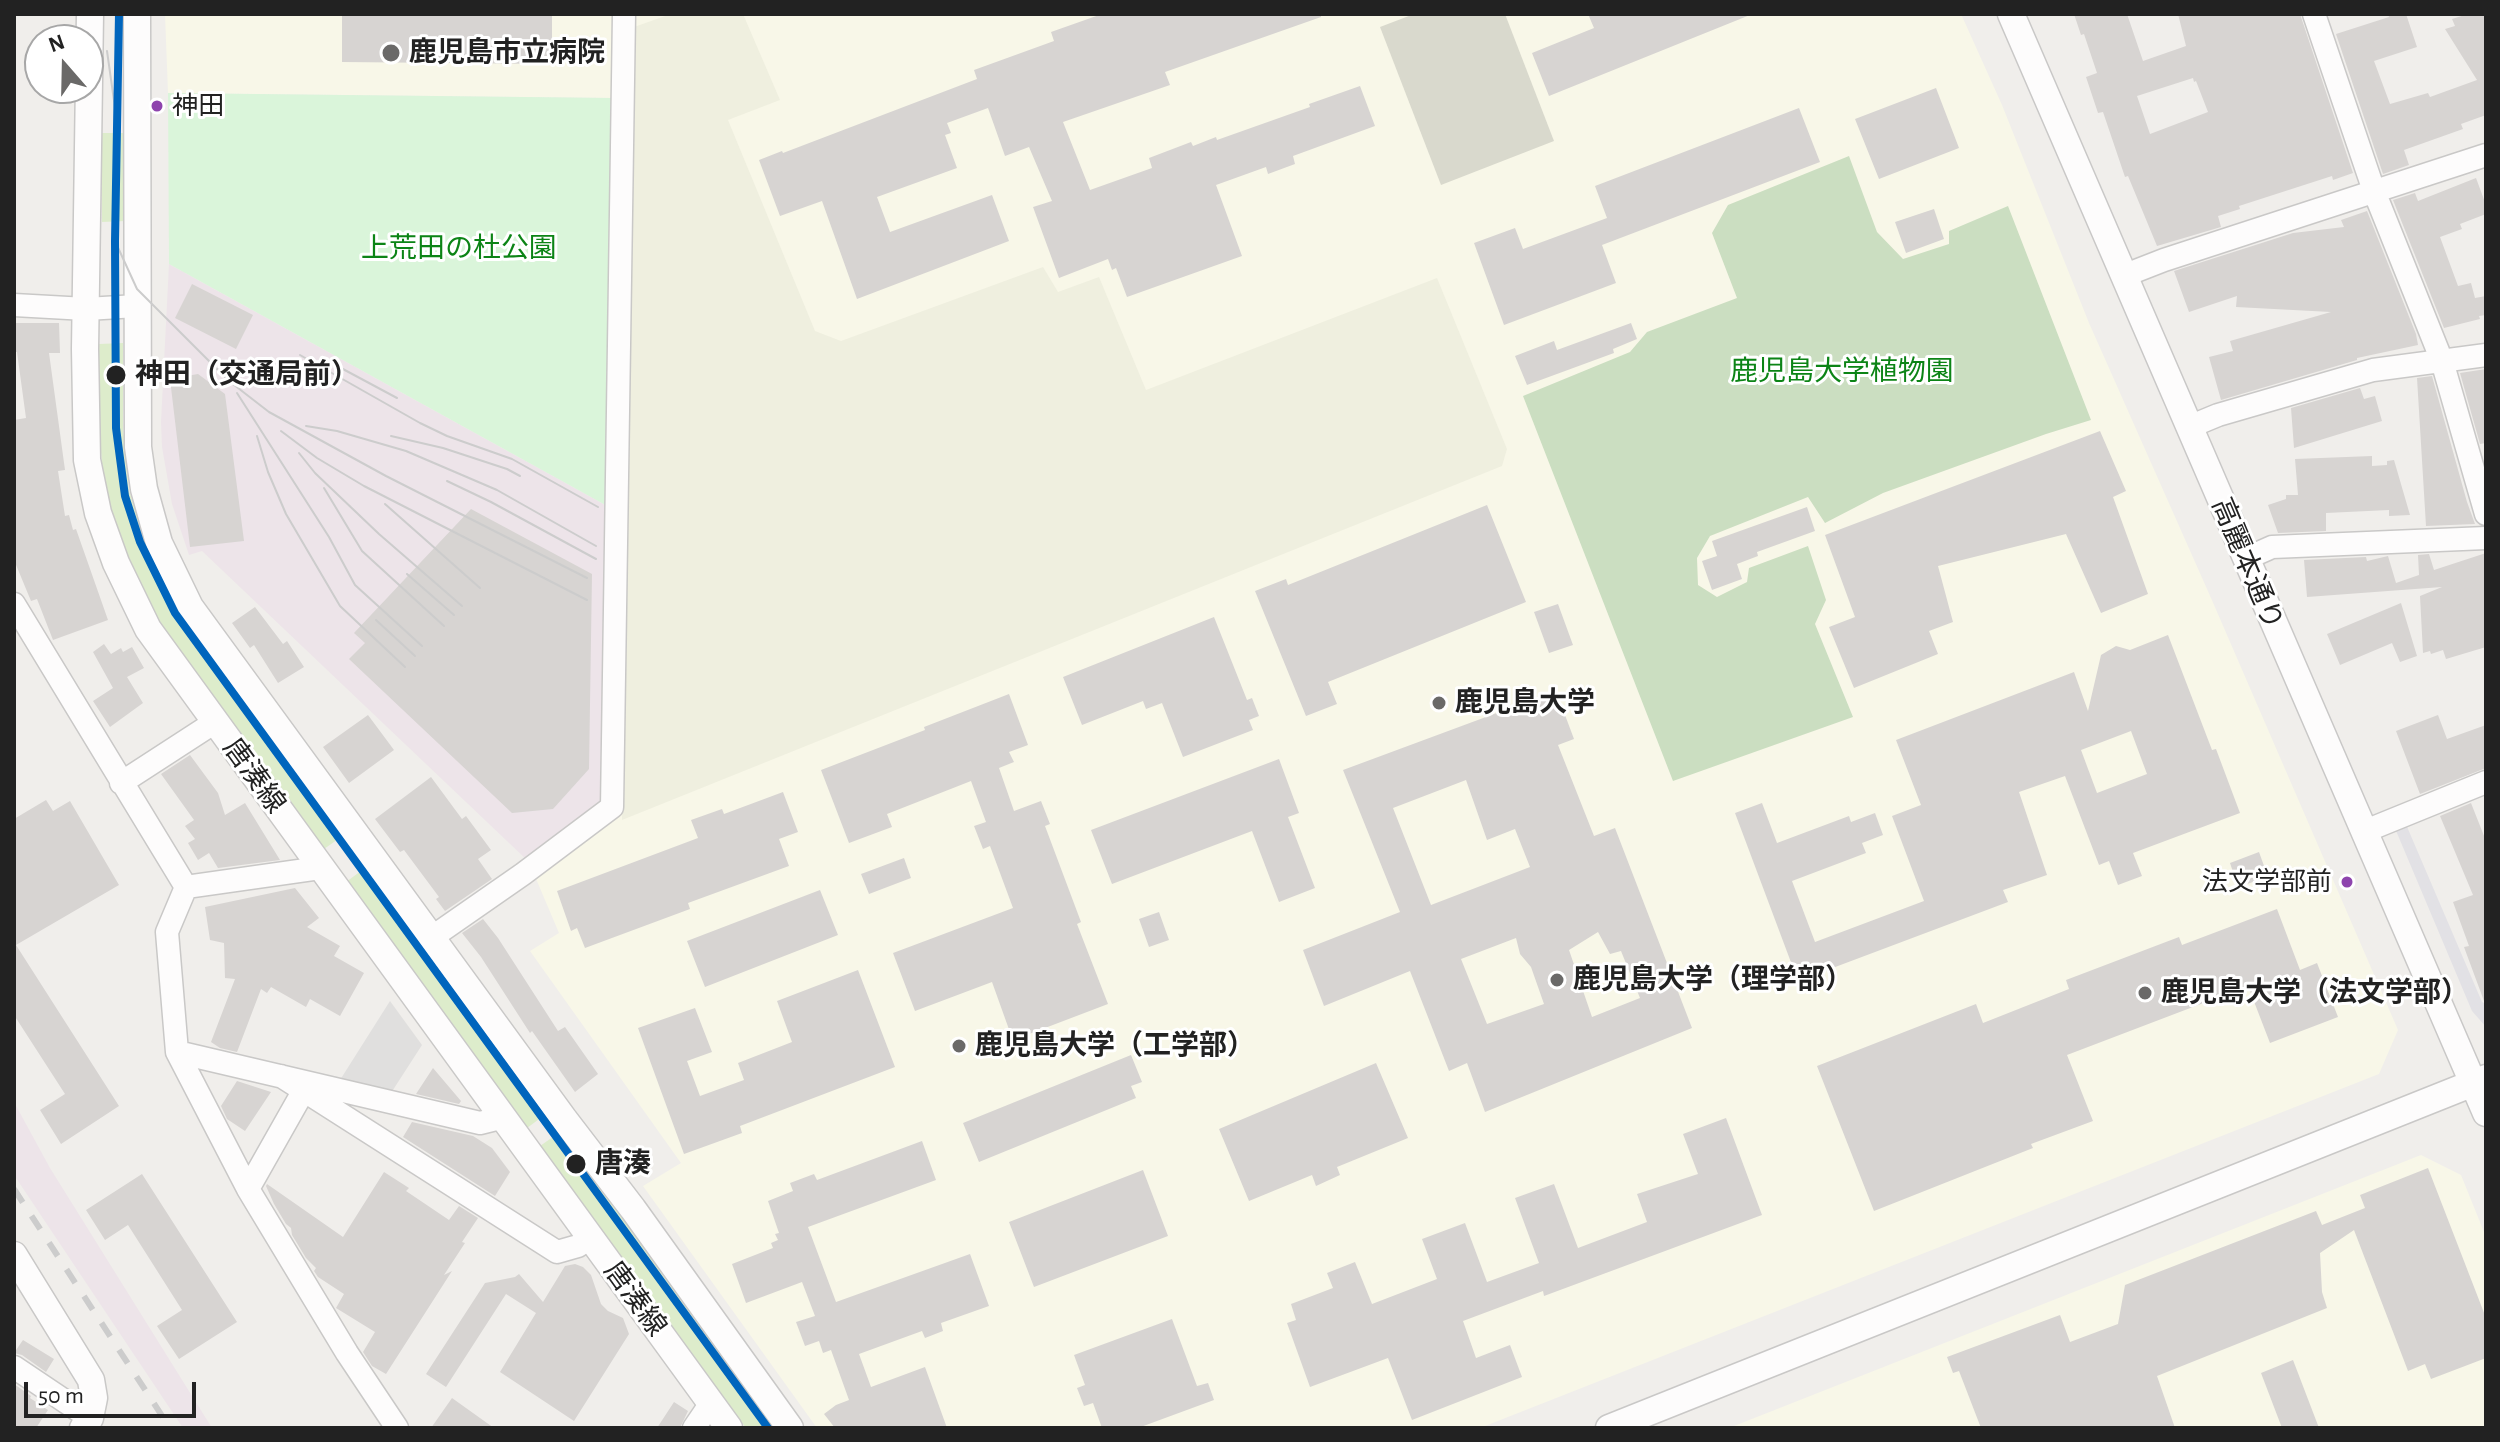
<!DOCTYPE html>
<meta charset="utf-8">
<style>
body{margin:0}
#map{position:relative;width:2500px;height:1442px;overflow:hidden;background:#f0eeeb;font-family:"Alegreya Sans",sans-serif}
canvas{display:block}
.frame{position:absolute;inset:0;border:16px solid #222;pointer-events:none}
.north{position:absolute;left:24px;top:24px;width:80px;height:80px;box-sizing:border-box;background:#fff;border:2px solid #a7a7a7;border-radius:50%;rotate:340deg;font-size:22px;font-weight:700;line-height:32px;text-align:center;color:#222}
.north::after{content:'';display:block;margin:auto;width:28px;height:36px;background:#6a6968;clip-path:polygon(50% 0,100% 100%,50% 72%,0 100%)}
.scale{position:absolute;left:24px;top:1382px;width:172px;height:36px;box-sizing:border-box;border:4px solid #222;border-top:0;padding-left:10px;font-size:24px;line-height:28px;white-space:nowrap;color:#222;-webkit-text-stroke:6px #fff;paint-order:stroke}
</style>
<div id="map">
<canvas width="2500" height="1442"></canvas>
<div class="frame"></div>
<div class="north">N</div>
<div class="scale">50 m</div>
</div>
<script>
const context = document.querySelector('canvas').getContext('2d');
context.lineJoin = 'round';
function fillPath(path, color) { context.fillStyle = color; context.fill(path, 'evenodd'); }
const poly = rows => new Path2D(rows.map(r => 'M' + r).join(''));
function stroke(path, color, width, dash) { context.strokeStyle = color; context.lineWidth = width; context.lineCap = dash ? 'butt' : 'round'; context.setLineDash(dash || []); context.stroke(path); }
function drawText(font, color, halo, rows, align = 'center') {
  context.font = font + ' "Alegreya Sans","Noto Sans JP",sans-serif'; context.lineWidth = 6; context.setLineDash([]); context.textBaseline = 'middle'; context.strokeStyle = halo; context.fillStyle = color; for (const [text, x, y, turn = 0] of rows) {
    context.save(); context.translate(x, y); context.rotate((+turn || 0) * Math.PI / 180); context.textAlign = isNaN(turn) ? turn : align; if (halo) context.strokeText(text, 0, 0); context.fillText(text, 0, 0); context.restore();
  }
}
fillPath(poly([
 [169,264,609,507,606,803,528,861,202,551,189,555,172,504,162,447,161,422],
 [14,1102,50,1168,212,1428,183,1428,14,1175]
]), '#ede4e9');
fillPath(poly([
 [165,14,615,14,614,98,168,93],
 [629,14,1961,14,2002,105,2089,323,2211,598,2398,1030,2379,1074,1480,1428,817,1428,643,1186,681,1163,530,951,559,933,534,874,620,808],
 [2421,1155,2461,1175,2486,1237,2486,1428,1729,1428]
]), '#f8f7e8');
fillPath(poly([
 [1414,14,1505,14,1554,141,1441,185,1380,27]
]), '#d9d9cd');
fillPath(poly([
 [671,14,743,14,780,100,728,120,815,331,841,341,1043,267,1058,292,1099,277,1146,390,1437,278,1507,449,1502,466,622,820,634,27]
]), '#efefdf');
fillPath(poly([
 [101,133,125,133,126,221,102,222],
 [123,343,123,429,129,491,147,543,344,835,324,849,161,624,125,553,105,496,99,430,99,344],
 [365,868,546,1114,527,1128,346,882],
 [560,1132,776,1428,746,1428,540,1146]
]), '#ddeccb');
fillPath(poly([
 [1849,156,1877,232,1903,259,1949,244,1949,231,2008,206,2091,420,2046,434,1883,493,1825,523,1808,497,1710,536,1697,558,1698,585,1717,597,1747,582,1749,568,1808,546,1826,600,1815,624,1853,717,1673,781,1523,396,1630,352,1647,332,1737,298,1712,233,1728,205]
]), '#cbdec1');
fillPath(poly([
 [168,93,614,98,609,507,169,264]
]), '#daf5da');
fillPath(poly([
 [390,1001,422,1045,391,1093,340,1080]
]), '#e0dfde');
fillPath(poly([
 [2405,822,2482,1002,2486,1004,2486,1027,2472,1011,2394,826]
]), '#e2e1e5');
fillPath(poly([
 [342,14,552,14,552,64,342,62],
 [1102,14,1321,14,1321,17,1165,72,1170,85,1063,122,1090,190,1152,168,1149,158,1191,142,1193,146,1216,137,1217,140,1310,107,1309,104,1360,86,1375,126,1293,156,1295,164,1268,174,1266,167,1216,185,1242,256,1127,297,1116,268,1112,270,1108,259,1059,278,1033,207,1052,201,1029,147,1005,156,988,108,947,123,951,133,945,135,957,168,877,197,890,232,992,195,1009,241,857,299,822,201,780,216,759,160,782,151,783,153,977,79,974,70,1054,41,1051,32],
 [1588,14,1750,14,1750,15,1549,96,1532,53,1594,28],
 [2074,14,2127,14,2143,61,2186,46,2178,14,2300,14,2353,173,2333,180,2332,176,2239,206,2240,209,2218,216,2221,227,2157,246,2128,176,2125,177,2103,112,2098,113,2086,77,2097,73,2084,34,2081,35],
 [2193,78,2194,82,2196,81,2208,112,2150,134,2137,96],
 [2388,14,2406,14,2417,47,2374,61,2390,104,2428,93,2430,97,2477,80,2445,29,2455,26,2452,19,2468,14,2486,14,2486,115,2461,124,2463,129,2404,150,2409,165,2383,174,2336,34,2389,17],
 [1936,88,1959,148,1879,179,1855,119],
 [1799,108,1820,162,1602,245,1616,283,1504,325,1474,243,1515,228,1523,249,1607,218,1595,186],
 [2476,178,2486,205,2486,214,2460,224,2462,229,2440,237,2458,286,2471,283,2475,298,2486,296,2486,315,2479,316,2480,319,2444,328,2393,200,2415,193,2418,201],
 [1934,209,1944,239,1906,253,1895,222],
 [2367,211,2416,334,2418,345,2357,358,2357,360,2221,400,2209,357,2233,351,2230,341,2331,312,2236,307,2237,296,2189,312,2174,271,2293,233,2344,227,2341,220],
 [192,284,253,315,236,349,175,318],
 [14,323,59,323,60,353,49,353,65,470,58,471,65,516,69,515,73,530,76,529,108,620,53,640,37,599,31,601,14,560,14,420,26,418,17,352,14,352],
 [1631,323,1637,339,1613,349,1614,353,1527,385,1515,356,1554,341,1557,350],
 [2486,369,2486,443,2480,444,2460,373],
 [198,374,225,394,244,541,190,547,170,379],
 [2432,376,2467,502,2475,524,2426,526,2417,378],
 [2360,388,2364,399,2375,396,2382,421,2294,448,2291,408],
 [2100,431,2126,491,2113,497,2148,594,2101,613,2066,534,1938,566,1953,622,1929,631,1938,654,1854,688,1829,627,1855,617,1825,535],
 [2372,456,2372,466,2387,465,2387,461,2394,460,2410,515,2389,516,2389,510,2326,513,2326,531,2278,533,2268,505,2286,499,2286,495,2298,495,2295,459],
 [1487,505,1526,602,1328,682,1337,704,1306,716,1255,591,1286,579,1288,585],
 [1807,507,1815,531,1757,552,1758,556,1737,564,1742,579,1712,590,1702,561,1717,556,1712,541],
 [471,509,592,574,589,769,553,809,512,813,349,659,365,643,354,633],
 [2486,553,2486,647,2446,659,2443,650,2431,654,2430,651,2423,653,2420,596,2442,587,2307,597,2304,560,2366,557,2367,561,2388,556,2396,583,2419,575,2418,555,2429,554,2434,570],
 [2401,603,2417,656,2400,662,2392,643,2340,665,2327,634],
 [1558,604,1573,645,1549,653,1534,612],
 [255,607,283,644,287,641,304,667,278,683,254,645,250,648,232,623],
 [1214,617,1247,700,1252,698,1259,716,1249,720,1253,730,1183,757,1162,703,1146,709,1143,701,1082,725,1063,677],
 [2168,635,2212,750,2216,749,2240,813,2133,853,2142,876,2118,885,2109,861,2099,865,2065,776,2019,792,2047,875,2003,890,2008,902,1798,981,1735,813,1762,803,1777,843,1849,816,1851,822,1875,813,1883,835,1862,843,1866,853,1792,881,1815,942,1924,901,1892,816,1921,805,1896,740,2074,672,2088,711,2101,655,2116,646,2130,650],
 [2131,731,2147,774,2097,793,2081,750],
 [104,644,111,654,121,648,123,652,132,647,144,668,127,677,143,703,110,727,93,701,113,688,93,652],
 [1556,691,1574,739,1558,745,1594,836,1615,828,1692,1028,1485,1112,1467,1063,1449,1071,1410,971,1324,1006,1303,950,1400,912,1343,770],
 [1466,780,1487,840,1515,829,1530,867,1431,905,1393,808],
 [1598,932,1610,954,1621,951,1640,998,1592,1017,1569,950],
 [1516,938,1520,954,1531,967,1544,1004,1487,1024,1461,959],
 [1009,694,1028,745,1009,752,1014,762,999,768,1014,811,1041,801,1050,824,1045,826,1081,922,1077,924,1108,1004,1024,1036,1022,1031,1011,1035,992,982,915,1011,893,953,1013,908,990,846,983,849,974,826,986,822,971,781,887,814,892,827,849,843,821,770,925,730,924,727],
 [368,715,394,750,349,783,323,747],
 [2438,715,2447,739,2486,725,2486,768,2420,794,2396,731],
 [190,755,218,793,225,815,245,803,280,860,218,868,209,853,198,860,188,843,195,839,185,826,194,820,161,774],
 [1279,759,1299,813,1288,817,1315,888,1279,902,1252,831,1112,884,1091,830],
 [431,777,462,819,466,816,491,850,478,859,492,879,445,911,436,899,439,897,404,850,400,852,375,819],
 [783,792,798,832,779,839,789,866,688,903,690,909,585,948,577,928,571,931,557,891,698,838,691,820,722,809,724,814],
 [46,800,53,811,70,801,119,885,16,945,119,1106,61,1144,40,1110,65,1094,14,1015,14,819],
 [2471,803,2486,841,2486,1001,2484,1001,2464,947,2469,946,2453,902,2473,895,2440,816],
 [2259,852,2268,877,2238,887,2230,863],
 [904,858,911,878,869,894,861,874],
 [295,888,319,918,307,927,340,946,334,956,364,973,340,1016,310,999,306,1007,271,987,267,993,261,989,237,1052,220,1048,211,1042,235,979,225,978,224,943,210,940,205,907],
 [820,890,838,935,705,987,687,941],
 [2277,909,2300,970,2317,963,2338,1017,2270,1043,2248,986,2067,1055,2093,1121,2031,1144,2033,1148,1874,1211,1817,1066,1976,1004,1983,1023,2069,989,2066,980,2179,937,2182,945],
 [1159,912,1169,940,1149,947,1139,919],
 [483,919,498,938,558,1031,565,1027,598,1074,575,1092,532,1031,530,1033,481,957,462,933],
 [858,970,895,1067,740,1126,742,1133,684,1154,638,1028,695,1008,712,1052,687,1061,700,1096,744,1080,738,1063,792,1042,777,1001],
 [1131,1055,1142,1082,1131,1086,1136,1098,979,1162,963,1123],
 [1376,1063,1408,1138,1337,1167,1340,1175,1316,1186,1312,1175,1249,1201,1219,1129],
 [433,1068,461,1101,459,1104,416,1094],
 [237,1081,271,1092,245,1131,227,1119,221,1106],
 [1726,1118,1762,1215,1544,1296,1543,1291,1463,1321,1476,1358,1510,1345,1522,1377,1412,1420,1388,1358,1310,1387,1287,1323,1296,1320,1291,1304,1333,1288,1327,1273,1355,1262,1372,1304,1437,1279,1422,1239,1465,1223,1487,1282,1539,1263,1515,1198,1554,1184,1578,1248,1647,1222,1637,1194,1698,1174,1683,1134],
 [412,1122,473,1136,492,1148,510,1172,495,1196,403,1137],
 [922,1141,936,1180,808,1227,836,1302,970,1254,989,1306,941,1323,943,1331,925,1338,922,1331,859,1354,871,1387,925,1367,947,1428,835,1428,824,1414,836,1405,849,1400,831,1350,823,1353,819,1341,805,1346,796,1322,815,1316,802,1282,746,1303,732,1264,773,1248,771,1243,778,1240,775,1234,779,1233,768,1201,793,1191,790,1183,814,1174,817,1180],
 [2428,1168,2486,1318,2486,1358,2431,1379,2425,1364,2408,1371,2354,1230,2320,1253,2322,1292,2327,1308,2157,1376,2175,1428,1981,1428,1959,1371,1953,1373,1947,1357,2060,1315,2070,1342,2118,1324,2125,1285,2316,1211,2322,1225,2365,1208,2360,1195],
 [1143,1170,1168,1236,1034,1287,1009,1222],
 [384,1172,409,1188,406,1191,449,1220,459,1206,478,1218,462,1242,465,1243,444,1275,452,1271,386,1374,372,1366,363,1352,375,1332,336,1308,344,1294,318,1277,314,1271,316,1268,306,1258,292,1235,291,1228,286,1224,274,1204,266,1186,267,1184,343,1237],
 [142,1174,237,1322,179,1359,157,1326,182,1310,128,1225,105,1240,86,1210],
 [575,1264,583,1267,591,1275,601,1304,608,1311,623,1318,629,1334,574,1421,500,1372,536,1313,506,1294,446,1387,426,1374,485,1283,515,1277,519,1274,543,1302,565,1266],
 [1172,1319,1197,1386,1208,1383,1214,1400,1138,1428,1102,1428,1093,1403,1084,1406,1077,1388,1085,1385,1074,1355],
 [23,1340,54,1359,46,1372,22,1355,14,1353],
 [2293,1360,2319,1428,2282,1428,2261,1373],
 [14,1384,31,1396,30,1398,48,1410,36,1428,14,1428],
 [452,1398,494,1428,431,1428],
 [674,1402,688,1411,680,1428,657,1428]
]), '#d7d4d2');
const minor = poly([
 [2314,14,2374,191,2442,361,2486,514],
 [2123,276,2164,260,2486,155],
 [14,305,86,309,137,306],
 [2189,427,2218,415,2373,370,2486,355],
 [2245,559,2272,547,2486,538],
 [14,604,186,887,167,932,177,1052,248,1189,347,1353,397,1428],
 [121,783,215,722],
 [2363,832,2486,782],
 [186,887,320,868],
 [431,938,523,874,612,807,624,14],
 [177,1052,480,1123,504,1117],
 [281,1076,557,1252,578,1246,590,1237],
 [248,1189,304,1090],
 [14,1367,90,1418],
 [694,1428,711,1403]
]);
const tertiary = poly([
 [90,14,85,349,87,460,98,513,116,563,148,629,729,1428],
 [137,14,138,447,144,489,159,543,190,607,564,1119,633,1209,790,1428],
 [2011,14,2486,1113],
 [14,1255,91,1380,94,1398,90,1418,83,1428],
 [1609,1428,2486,1078]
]);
stroke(minor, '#c9c8c7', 25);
stroke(tertiary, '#c9c8c7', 29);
stroke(minor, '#fdfcfc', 22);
stroke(tertiary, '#fdfcfc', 26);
stroke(poly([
 [107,51,118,129],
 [115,241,137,289,229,381,269,412,386,476,587,578],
 [300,355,420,423,447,436,512,459,598,507],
 [341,368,397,398],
 [237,393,329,537,355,585,422,646],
 [306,426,337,431,406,451,497,490,596,546],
 [281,431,317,458,364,486,587,600],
 [257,436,268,472,286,514,340,606,405,667],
 [391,436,443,448,507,469,520,476],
 [299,453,315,473,379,534,462,606],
 [447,481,491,502,596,559],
 [324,488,362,551,444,626],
 [385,504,480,588],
 [407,574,454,615],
 [376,620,415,656]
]), '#ccc', 2);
stroke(poly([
 [14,1189,170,1428]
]), '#ccc', 6, [16, 16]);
stroke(poly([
 [119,14,115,241,116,428,125,496,140,542,175,613,768,1428]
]), '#0065bd', 8);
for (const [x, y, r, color] of [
 [391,53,10,"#6a6968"],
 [157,106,7,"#8e44ad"],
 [116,375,11,"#222"],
 [1439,703,8,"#6a6968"],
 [2347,882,7,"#8e44ad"],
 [1557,980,8,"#6a6968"],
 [2145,993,8,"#6a6968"],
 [959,1046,8,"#6a6968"],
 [576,1164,11,"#222"]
]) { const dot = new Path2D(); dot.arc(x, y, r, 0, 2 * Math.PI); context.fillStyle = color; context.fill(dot); stroke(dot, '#fff', 3); }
drawText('26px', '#222', '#fff', [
 ["神田",172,106],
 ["法文学部前",2332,882,"right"]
], 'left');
drawText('bold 28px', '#222', '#fff', [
 ["鹿児島市立病院",409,53],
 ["鹿児島大学",1455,703],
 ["鹿児島大学（理学部）",1573,980],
 ["鹿児島大学（法文学部）",2161,993],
 ["鹿児島大学（工学部）",975,1046]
], 'left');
drawText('28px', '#0c8416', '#fff', [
 ["上荒田の杜公園",459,249],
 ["鹿児島大学植物園",1842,372]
]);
drawText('bold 28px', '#222', '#fff', [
 ["神田（交通局前）",135,375],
 ["唐湊",595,1164]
], 'left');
drawText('28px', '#222', '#fff', [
 ["高麗本通り",2247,564,67],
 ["唐湊線",254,776,54],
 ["唐湊線",635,1299,54]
]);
</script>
